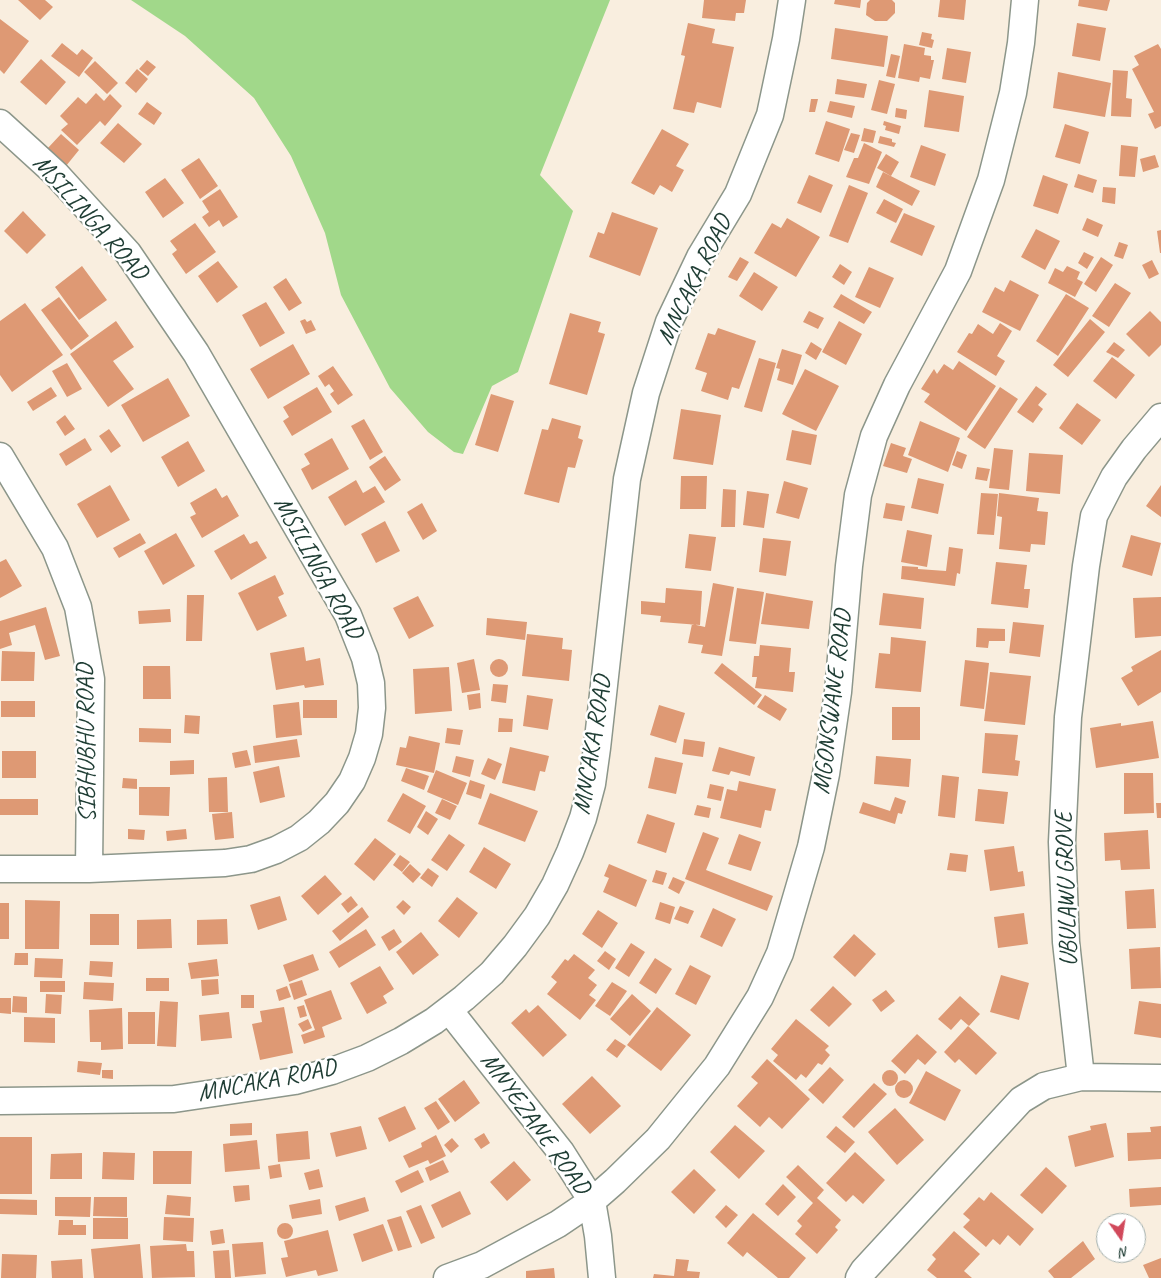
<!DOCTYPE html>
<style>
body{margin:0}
#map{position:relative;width:1161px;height:1278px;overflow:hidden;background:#f9eedf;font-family:Caveat,sans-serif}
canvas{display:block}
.north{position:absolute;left:1096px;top:1213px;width:50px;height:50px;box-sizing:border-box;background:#fff;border:1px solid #a5b1ae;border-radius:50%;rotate:167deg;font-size:14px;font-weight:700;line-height:20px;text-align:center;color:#1f3d34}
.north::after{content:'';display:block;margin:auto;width:18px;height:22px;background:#d1495b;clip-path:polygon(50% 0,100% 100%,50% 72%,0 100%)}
</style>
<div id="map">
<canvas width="1161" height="1278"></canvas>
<div class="north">N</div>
</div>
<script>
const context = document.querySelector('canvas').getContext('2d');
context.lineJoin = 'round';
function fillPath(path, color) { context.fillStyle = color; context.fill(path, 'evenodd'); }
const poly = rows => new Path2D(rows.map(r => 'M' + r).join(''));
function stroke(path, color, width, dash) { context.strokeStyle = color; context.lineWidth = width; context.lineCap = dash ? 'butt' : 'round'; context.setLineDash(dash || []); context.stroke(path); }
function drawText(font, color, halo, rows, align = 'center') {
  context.font = font + ' Caveat,sans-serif'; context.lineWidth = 5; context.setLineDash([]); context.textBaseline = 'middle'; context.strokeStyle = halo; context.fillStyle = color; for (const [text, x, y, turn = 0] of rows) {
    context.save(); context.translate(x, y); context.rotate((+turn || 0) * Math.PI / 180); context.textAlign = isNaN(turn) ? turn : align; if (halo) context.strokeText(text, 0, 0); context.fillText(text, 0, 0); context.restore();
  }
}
fillPath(poly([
 [131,0,610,0,540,175,573,211,518,372,492,386,463,454,454,452,428,432,390,388,341,295,325,233,291,156,254,98,185,36]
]), '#a1d88a');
fillPath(poly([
 [18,0,45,0,53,7,40,20],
 [704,0,746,0,744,13,736,13,735,21,702,18],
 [835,0,861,0,860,8,834,4],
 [870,0,892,0,895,3,895,13,887,21,875,21,866,15,867,3],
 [940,0,966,0,964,20,938,17],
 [1079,0,1110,0,1107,11,1078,6],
 [0,19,29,41,4,74,0,70],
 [688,23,715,29,712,43,734,47,721,108,697,102,694,113,673,109,685,56,681,55],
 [1077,23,1106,28,1100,61,1072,56],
 [835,28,888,36,884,67,831,59],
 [922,32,932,34,931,39,934,40,932,48,919,45],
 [62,43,77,55,82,49,93,58,79,77,51,56],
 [904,44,925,48,924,55,931,56,931,60,934,60,930,79,920,77,919,82,898,78],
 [1158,44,1161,49,1161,126,1155,129,1148,114,1154,112,1132,69,1139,65,1134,56],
 [947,48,971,52,966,83,942,79],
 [891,54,900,56,895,78,886,76],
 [41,59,66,82,46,105,20,82],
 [147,60,156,67,148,76,139,69],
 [95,61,118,83,107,94,84,72],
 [137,69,148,79,136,93,125,83],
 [1113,70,1128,71,1126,98,1132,99,1131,117,1111,116],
 [1058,72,1111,83,1105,117,1053,108],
 [837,79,867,84,864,98,835,94],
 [879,80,895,84,887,114,871,110],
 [929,90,964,96,959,132,924,127],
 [96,93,104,101,110,94,122,106,105,126,100,121,77,145,61,130,68,124,60,116,78,97,86,104],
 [811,99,818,99,815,112,809,112],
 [830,101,855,106,852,118,827,112],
 [147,102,162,113,154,125,138,114],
 [896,108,907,110,906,119,895,117],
 [826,121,850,129,839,162,815,154],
 [884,121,901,126,899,134,885,130,886,126,883,125],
 [118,123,142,144,124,163,100,143],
 [1065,124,1089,132,1080,164,1055,157],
 [864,128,876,131,873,143,861,141],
 [662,129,689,144,676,166,684,170,672,192,660,185,654,195,631,183],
 [851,133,860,135,854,153,844,150],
 [61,134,79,150,66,166,47,149],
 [880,136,892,139,892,142,896,143,894,147,878,143],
 [864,143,882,152,869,184,846,177,854,158,858,158],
 [921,145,946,154,935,186,910,177],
 [1121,145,1138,147,1135,177,1119,176],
 [886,154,899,162,891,176,877,168],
 [1155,155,1159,167,1143,172,1140,159],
 [199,158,218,186,200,199,181,170],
 [883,172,920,191,912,206,876,187],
 [1078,174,1097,180,1093,193,1074,187],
 [809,175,833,185,821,213,797,203],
 [1043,175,1068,184,1058,214,1033,206],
 [165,178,184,203,163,218,145,192],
 [849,185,868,193,848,243,829,236],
 [1103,187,1116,188,1115,204,1102,202],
 [220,189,238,217,223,227,219,220,209,227,202,217,209,212,202,201],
 [884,199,903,209,896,223,876,213],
 [23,211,46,235,27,254,4,231],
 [612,212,658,228,640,276,589,257,598,232,604,234],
 [904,213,935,226,922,256,890,242],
 [787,218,820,237,796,277,754,253,772,223,781,228],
 [1087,218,1103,225,1098,237,1082,230],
 [195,223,216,252,186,274,172,254,177,250,170,241],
 [1036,229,1060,241,1045,270,1021,257],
 [1161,230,1161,253,1160,253,1157,231],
 [1119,242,1128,245,1123,259,1114,256],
 [1084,252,1094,257,1087,269,1078,263],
 [740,257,749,262,737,281,728,277],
 [1101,257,1113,265,1096,292,1084,284],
 [1152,260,1159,274,1149,279,1142,265],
 [218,261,238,287,217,303,198,276],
 [840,264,852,272,844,285,832,277],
 [82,266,107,300,79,320,55,287],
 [1067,266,1080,272,1077,279,1083,282,1075,297,1048,283,1055,268,1063,272],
 [869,267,894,278,880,308,855,297],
 [754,272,778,287,762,311,739,296],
 [286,278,302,303,289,311,273,287],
 [1010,280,1039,295,1020,331,982,312,995,287,1004,292],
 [1115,283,1131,293,1109,327,1092,316],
 [841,294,872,312,864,324,833,307],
 [1066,294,1089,308,1058,356,1036,341],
 [59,297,89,336,71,350,41,310],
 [266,302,285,333,260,347,242,315],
 [25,303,63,355,12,392,0,375,0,321],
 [809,311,824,318,818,329,803,322],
 [1150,311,1161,322,1161,345,1149,357,1126,334],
 [570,313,601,322,598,332,605,334,587,395,549,384],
 [305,319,307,322,311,320,316,330,306,334,300,321],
 [1090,319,1105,332,1068,377,1053,365],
 [116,321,134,347,113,361,134,389,108,407,70,354],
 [839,321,862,334,846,365,822,352],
 [1000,323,1012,331,997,356,1005,361,996,376,957,352,969,333,972,334,978,324,993,334],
 [718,328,756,341,739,389,732,387,728,400,701,391,707,373,695,369,708,333,715,335],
 [811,342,822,349,816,360,805,353],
 [1114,342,1125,350,1118,358,1106,352],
 [293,344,310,374,268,399,250,369],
 [782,349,802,355,793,385,777,380,780,369,776,368],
 [1112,357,1135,375,1116,399,1093,381],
 [759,358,776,363,762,412,744,407],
 [959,361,996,386,966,431,924,402,930,394,921,389,934,369,937,374,944,364,953,370],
 [67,363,82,389,67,397,52,371],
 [333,366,353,395,338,405,330,394,334,391,329,384,325,387,318,376],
 [805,369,839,386,816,431,782,414],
 [168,378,190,416,143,442,121,405],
 [1036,386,1047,394,1038,405,1043,409,1033,423,1017,412],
 [51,387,57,396,33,411,27,402],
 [317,387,332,412,292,436,283,421,289,417,283,407],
 [1000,387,1018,399,985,449,967,437],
 [491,394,514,401,498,452,475,445],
 [1077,403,1101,420,1082,445,1059,428],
 [681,409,721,415,713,465,673,459],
 [65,415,75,429,65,436,56,422],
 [552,418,581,426,578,438,583,440,575,468,568,467,559,503,524,494,542,429,548,430],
 [364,419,383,452,370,460,351,426],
 [920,421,960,438,948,472,908,455],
 [109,429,121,446,111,453,99,436],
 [792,430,817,435,811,465,786,460],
 [85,438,92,450,66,466,59,454],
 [332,438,349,469,312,490,301,469,310,464,304,454],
 [188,441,205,471,178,487,161,457],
 [891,443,906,448,903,456,912,459,907,473,883,466],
 [994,448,1013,450,1009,490,989,488],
 [957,451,967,455,962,469,952,465],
 [1029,453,1063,455,1060,494,1026,491],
 [385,456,401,480,385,491,369,467],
 [977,467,990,469,987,481,975,479],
 [681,476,707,476,706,509,680,509],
 [918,478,944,484,938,514,911,508],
 [356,480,363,493,375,486,385,502,345,526,328,497],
 [784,481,808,488,799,519,776,513],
 [110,485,130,520,97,538,77,504],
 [1161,485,1161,517,1146,506],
 [216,488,222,498,227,495,239,516,202,538,190,517,196,514,190,503],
 [723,489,736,490,735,527,721,527],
 [747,491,769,494,764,528,743,525],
 [981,493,998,494,994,535,977,534],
 [999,493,1039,498,1037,511,1048,512,1045,545,1031,544,1030,552,999,549,1002,517,997,516],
 [422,503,437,531,423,540,407,512],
 [886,503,905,506,902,521,883,518],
 [385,521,400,551,376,563,361,534],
 [907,530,932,535,927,567,901,562],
 [140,533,146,543,119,558,113,548],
 [176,533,195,566,163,585,144,551],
 [244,534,250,544,257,541,267,558,231,580,214,551],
 [689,534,716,537,711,571,685,568],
 [1131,535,1161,543,1152,576,1122,567],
 [763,538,791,541,786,576,759,572],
 [949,547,963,549,960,574,957,573,955,586,901,579,902,566,918,567,918,569,946,571],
 [6,559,22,586,0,598,0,562],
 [996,562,1027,565,1024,589,1030,589,1028,608,991,604],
 [275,575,284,594,278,597,287,616,257,631,238,593],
 [713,583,734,587,722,656,701,653,703,645,688,643,692,624,705,627],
 [666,588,702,591,700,625,660,622,661,616,641,614,641,601,665,603],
 [737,588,764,592,756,644,729,641],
 [766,593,813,601,809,629,761,624],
 [883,593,924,598,921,629,879,625],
 [187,595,204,595,202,641,186,641],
 [418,596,434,626,409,639,393,608],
 [1161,597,1161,636,1135,638,1133,598],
 [46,607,60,656,45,660,35,625,9,633,12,645,0,649,0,621],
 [170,609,171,622,139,624,138,611],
 [487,618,527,622,525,640,486,635],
 [1013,622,1044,625,1040,657,1009,653],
 [977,628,1005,629,1005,641,989,641,988,648,976,647],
 [527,634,563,638,562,649,572,650,569,681,522,676],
 [891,637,926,641,921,692,875,688,879,653,890,654],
 [760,645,791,648,789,672,795,672,793,692,755,688,757,677,752,677,754,656,759,656],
 [304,647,306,661,320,658,324,685,305,688,304,685,276,690,270,653],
 [1161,650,1161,692,1138,706,1121,678,1133,671,1131,667],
 [2,651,35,652,34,681,1,681],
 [474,659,480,690,462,693,457,663],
 '490 668a9 9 0 1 1 18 0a9 9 0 1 1-18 0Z',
 [965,660,989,663,984,709,960,706],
 [722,663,762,695,754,705,714,673],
 [143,666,170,666,171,699,143,699],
 [449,667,452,711,415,714,413,669],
 [990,672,1031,676,1025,725,984,721],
 [493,684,508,685,506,703,491,701],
 [480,693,481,708,469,710,467,695],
 [527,695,553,699,548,730,523,726],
 [765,695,787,709,780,721,757,707],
 [303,700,337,700,337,718,303,718],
 [1,701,35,701,35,717,1,717],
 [299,702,302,735,276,738,273,705],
 [659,705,685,713,676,743,650,735],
 [892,707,920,707,920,740,892,740],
 [185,715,200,716,199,734,184,733],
 [499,718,513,719,512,732,498,732],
 [1153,721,1159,758,1096,768,1090,728,1121,723,1121,726],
 [139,728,171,729,171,743,139,742],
 [447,728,463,730,460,745,445,743],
 [985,733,1018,735,1015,760,1020,761,1018,776,982,773],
 [409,736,440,743,434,773,396,765,400,747,406,748],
 [297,739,300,757,255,763,253,746],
 [684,739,705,742,703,757,682,754],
 [510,747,549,756,545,772,540,771,535,791,502,783],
 [719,747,755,757,750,776,731,771,729,775,712,771],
 [247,750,251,765,235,768,232,753],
 [2,751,36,751,36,778,2,778],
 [456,756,474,760,470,777,452,772],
 [876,756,911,759,909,787,874,784],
 [655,757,683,763,676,794,648,788],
 [488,758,502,764,495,780,481,774],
 [194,760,194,774,170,775,170,761],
 [279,766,285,797,260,803,253,772],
 [406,768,429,776,424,790,401,781],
 [436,770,467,783,458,805,427,792],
 [1124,773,1153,773,1154,813,1124,814],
 [942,775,959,777,955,818,938,816],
 [227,777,228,812,209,812,208,778],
 [123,778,137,779,137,789,122,788],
 [470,780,485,785,481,799,466,794],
 [739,781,776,789,771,811,765,810,761,828,720,818,727,789,737,791],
 [710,784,724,787,721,801,707,798],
 [139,787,170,787,169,816,139,815],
 [978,789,1008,792,1004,824,975,821],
 [403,793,426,806,410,834,387,821],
 [490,793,538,811,525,842,478,824],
 [895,797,906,801,902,814,898,813,895,824,859,813,863,802,890,811],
 [0,799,38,799,38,815,0,815],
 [442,799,457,806,450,820,435,813],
 [1156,803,1161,803,1161,818,1157,818],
 [697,805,711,808,709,818,694,815],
 [426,811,438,819,428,835,417,827],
 [232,812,234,838,215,840,212,814],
 [647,814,675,823,666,853,637,843],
 [128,829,145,830,144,840,128,839],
 [186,829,187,839,167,841,166,831],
 [1148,830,1150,869,1121,870,1120,860,1105,861,1104,833],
 [703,832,719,838,706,870,773,896,767,911,685,879],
 [449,834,465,845,447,871,431,860],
 [739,834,761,842,751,871,728,864],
 [375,838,396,854,374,881,354,864],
 [1014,846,1018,872,1023,871,1025,886,990,891,984,850],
 [484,847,511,864,496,889,469,872],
 [950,853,968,855,966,872,947,870],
 [400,855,410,862,402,872,393,865],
 [410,864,421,874,413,883,402,873],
 [609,864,647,880,636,907,603,892,609,878,604,876],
 [428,868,439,876,432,887,420,878],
 [656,870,667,873,663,885,652,882],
 [325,875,342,894,318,915,301,896],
 [673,877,685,882,679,894,668,888],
 [1154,889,1156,928,1127,929,1125,891],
 [280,896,287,920,258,930,250,905],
 [351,896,358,905,348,913,341,904],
 [457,897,478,913,459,938,438,921],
 [25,900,60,901,59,949,25,949],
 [403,900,411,907,404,915,396,907],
 [660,902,675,907,670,924,655,919],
 [0,903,9,903,9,939,0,939],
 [680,906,694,911,688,924,674,919],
 [362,907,369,917,340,941,332,931],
 [713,908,736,919,722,947,700,937],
 [598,910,618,923,602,948,582,934],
 [1024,913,1028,944,998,948,994,917],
 [90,914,119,914,119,945,90,945],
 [171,919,172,948,137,949,137,920],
 [227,919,228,944,197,945,197,920],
 [366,929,376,945,339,968,329,952],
 [394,929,402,942,389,951,381,937],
 [421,932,439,955,413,975,396,952],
 [854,934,876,954,855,977,833,957],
 [631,943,645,952,629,977,615,968],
 [1160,947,1161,988,1131,989,1129,949],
 [605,951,616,959,609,970,597,961],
 [15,953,28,953,28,965,14,965],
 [313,954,319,970,289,982,283,965],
 [574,954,595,970,588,978,597,985,589,995,596,1000,580,1020,547,994,557,982,551,977,565,959,568,961],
 [35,958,63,959,62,978,34,977],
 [655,958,672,969,656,994,639,983],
 [217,959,219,976,191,979,188,963],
 [90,961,113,962,112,977,89,975],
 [690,965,711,976,696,1005,675,994],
 [380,966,394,989,383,996,387,1003,367,1014,350,983],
 [1001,975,1029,983,1019,1020,990,1012],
 [146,978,169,978,169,991,146,991],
 [218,979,219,994,202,996,201,980],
 [302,980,307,995,294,1000,289,984],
 [40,981,65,981,65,992,40,992],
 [84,982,114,983,113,1001,83,999],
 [612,982,627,991,610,1016,595,1006],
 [287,986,291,997,279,1001,276,990],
 [833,986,852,1004,829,1027,810,1010],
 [331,990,342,1019,322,1027,325,1037,304,1044,301,1035,315,1030,304,1000],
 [886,990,895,1001,881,1012,872,1000],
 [46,994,62,995,61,1014,45,1013],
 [632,994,651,1011,630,1036,610,1019],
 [241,995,254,995,254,1008,241,1008],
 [13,996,27,997,27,1013,12,1012],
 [960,996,980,1014,969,1026,961,1019,951,1030,938,1019],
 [0,998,11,998,11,1014,0,1013],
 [160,1001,178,1002,176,1047,157,1046],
 [1139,1001,1161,1004,1161,1038,1134,1034],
 [304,1005,307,1016,300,1018,297,1007],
 [538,1005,567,1035,543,1057,511,1023,526,1009,529,1013],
 [284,1007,293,1053,260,1060,252,1024,262,1022,260,1011],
 [657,1007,691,1035,661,1071,627,1045],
 [122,1008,123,1049,101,1050,101,1042,90,1042,89,1010],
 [128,1012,155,1012,155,1044,128,1044],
 [229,1012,232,1038,201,1041,199,1015],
 [24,1017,55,1018,55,1043,24,1042],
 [308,1019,312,1028,303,1032,298,1024],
 [796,1019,829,1046,825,1050,830,1055,822,1065,818,1063,806,1078,801,1074,796,1080,773,1061,778,1055,771,1049],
 [968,1026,997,1053,976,1075,959,1059,955,1063,944,1052],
 [917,1034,937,1052,925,1065,918,1059,905,1074,891,1061],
 [615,1039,626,1046,617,1058,606,1050],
 [767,1059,810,1099,782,1129,769,1117,760,1127,737,1106,758,1083,751,1077],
 [78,1061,102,1063,100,1075,77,1072],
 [830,1067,844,1080,823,1104,808,1090],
 [102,1070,113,1070,113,1079,102,1078],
 '882 1078a8 8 0 1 1 16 0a8 8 0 1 1-16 0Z',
 [926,1071,961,1090,945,1121,909,1103],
 [592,1076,621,1106,590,1134,562,1104],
 '895 1089a9 9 0 1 1 18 0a9 9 0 1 1-18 0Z',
 [464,1080,480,1103,455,1122,438,1099],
 [874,1083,887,1094,854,1128,842,1117],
 [436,1101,450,1122,438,1130,424,1108],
 [405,1106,416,1129,389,1142,378,1118],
 [895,1108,924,1140,897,1165,868,1132],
 [252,1123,252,1135,230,1136,230,1124],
 [1106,1123,1114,1157,1075,1167,1068,1136,1091,1130,1090,1126],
 [735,1125,765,1151,739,1179,710,1152],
 [361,1126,367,1149,336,1157,330,1133],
 [836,1126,855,1142,845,1153,826,1137],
 [1161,1126,1161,1159,1128,1161,1127,1133,1151,1132,1150,1127],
 [308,1131,310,1159,278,1162,276,1134],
 [484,1133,490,1143,481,1149,474,1139],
 [436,1135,446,1156,430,1164,428,1160,409,1168,403,1156,422,1147,421,1143],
 [0,1137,32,1137,32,1194,0,1194],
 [452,1138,459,1146,451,1153,444,1145],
 [257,1140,260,1169,225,1172,223,1144],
 [153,1151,192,1151,191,1184,153,1184],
 [103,1152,135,1153,134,1180,102,1179],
 [855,1152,885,1180,863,1204,853,1195,846,1202,826,1183],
 [82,1153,82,1179,50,1179,51,1154],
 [443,1160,449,1172,430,1181,425,1168],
 [514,1161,531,1180,507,1201,490,1182],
 [280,1164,282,1177,270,1179,268,1166],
 [798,1165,824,1190,817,1198,841,1220,835,1227,838,1230,817,1254,795,1234,802,1226,797,1221,813,1203,786,1177],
 [1046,1167,1067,1186,1042,1214,1020,1195],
 [319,1169,323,1187,309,1190,304,1173],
 [694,1169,716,1190,694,1214,671,1192],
 [418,1170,424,1182,401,1193,395,1181],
 [783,1184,796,1197,778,1216,765,1204],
 [249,1185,250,1200,235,1202,233,1186],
 [1161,1187,1161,1205,1130,1207,1129,1189],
 [460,1191,471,1214,442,1228,431,1205],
 [991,1192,1034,1229,1020,1246,1008,1235,1000,1245,993,1239,986,1247,963,1227,970,1220,963,1214,979,1197,984,1201],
 [167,1195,191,1197,190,1216,165,1214],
 [55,1197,91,1197,90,1217,55,1216],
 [94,1197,127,1197,127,1217,93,1216],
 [365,1197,369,1211,339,1221,335,1206],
 [0,1199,37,1200,37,1215,0,1214],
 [320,1199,322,1214,292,1219,289,1205],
 [421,1205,435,1238,421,1244,406,1211],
 [726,1205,738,1215,726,1228,715,1217],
 [753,1213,806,1258,789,1278,778,1278,747,1252,743,1257,727,1243],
 [401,1216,412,1247,398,1251,387,1220],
 [164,1217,194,1218,193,1242,163,1240],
 [93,1218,128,1218,128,1239,93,1239],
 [59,1220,73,1220,73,1225,86,1225,86,1235,58,1235],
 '277 1231a8 8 0 1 1 16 0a8 8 0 1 1-16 0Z',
 [383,1224,393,1251,362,1262,353,1234],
 [223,1229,225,1243,212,1245,210,1231],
 [328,1230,338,1271,318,1276,316,1270,286,1277,281,1258,288,1257,284,1241],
 [954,1231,980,1254,964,1271,972,1278,937,1278,927,1270,936,1259,932,1255],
 [1083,1241,1095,1259,1071,1278,1054,1278,1048,1271],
 [263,1242,266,1274,235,1277,232,1244],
 [140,1244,143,1278,94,1278,91,1249],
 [186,1244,187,1251,194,1251,195,1277,152,1278,150,1246],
 [229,1250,231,1278,215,1278,213,1251],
 [2,1254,37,1255,36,1278,1,1278],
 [1161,1258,1161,1278,1149,1278,1143,1265],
 [82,1259,83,1278,52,1278,51,1261],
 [676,1259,689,1260,687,1271,700,1272,699,1278,653,1278,654,1274,674,1276],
 [554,1268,555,1278,526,1278,526,1271]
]), '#de9974');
const minor = poly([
 [0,123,56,174,128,253,196,353,348,615,365,658,371,683,372,708,369,734,362,758,352,781,337,803,319,822,299,838,276,850,251,859,225,863,89,869,0,869],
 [0,456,55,548,78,607,91,679,89,869],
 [449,1010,561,1152,592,1201,598,1236,602,1278],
 [1081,1077,1161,1078],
 [0,1101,174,1099,295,1081,332,1071,367,1058,401,1041,434,1021,464,998,492,973,515,946,537,916,555,885,570,852,583,818,592,784,597,748,627,479,646,393,669,322,700,257,738,194,770,115,786,39,792,0],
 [447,1278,482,1265,558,1224,592,1201,615,1181,658,1139,717,1066,760,997,780,953,811,847,826,774,838,692,849,566,858,495,874,436,897,385,958,271,991,180,1013,93,1021,43,1025,0],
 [859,1278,864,1270,1021,1100,1044,1086,1081,1077,1066,942,1062,842,1068,717,1086,566,1094,516,1114,477,1134,449,1161,417]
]);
stroke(minor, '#8c968a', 29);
stroke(minor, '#fff', 26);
drawText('25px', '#1f3d34', '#fff', [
 ["MSILINGA ROAD",90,218,48],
 ["MNCAKA ROAD",695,280,-64],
 ["MSILINGA ROAD",318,568,61],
 ["MGONSWANE ROAD",833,702,-83],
 ["SIBHUBHU ROAD",87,743,-91],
 ["MNCAKA ROAD",593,745,-81],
 ["UBULAWU GROVE",1067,889,-92],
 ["MNCAKA ROAD",267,1081,-11],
 ["MNYEZANE ROAD",535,1124,54]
]);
</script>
